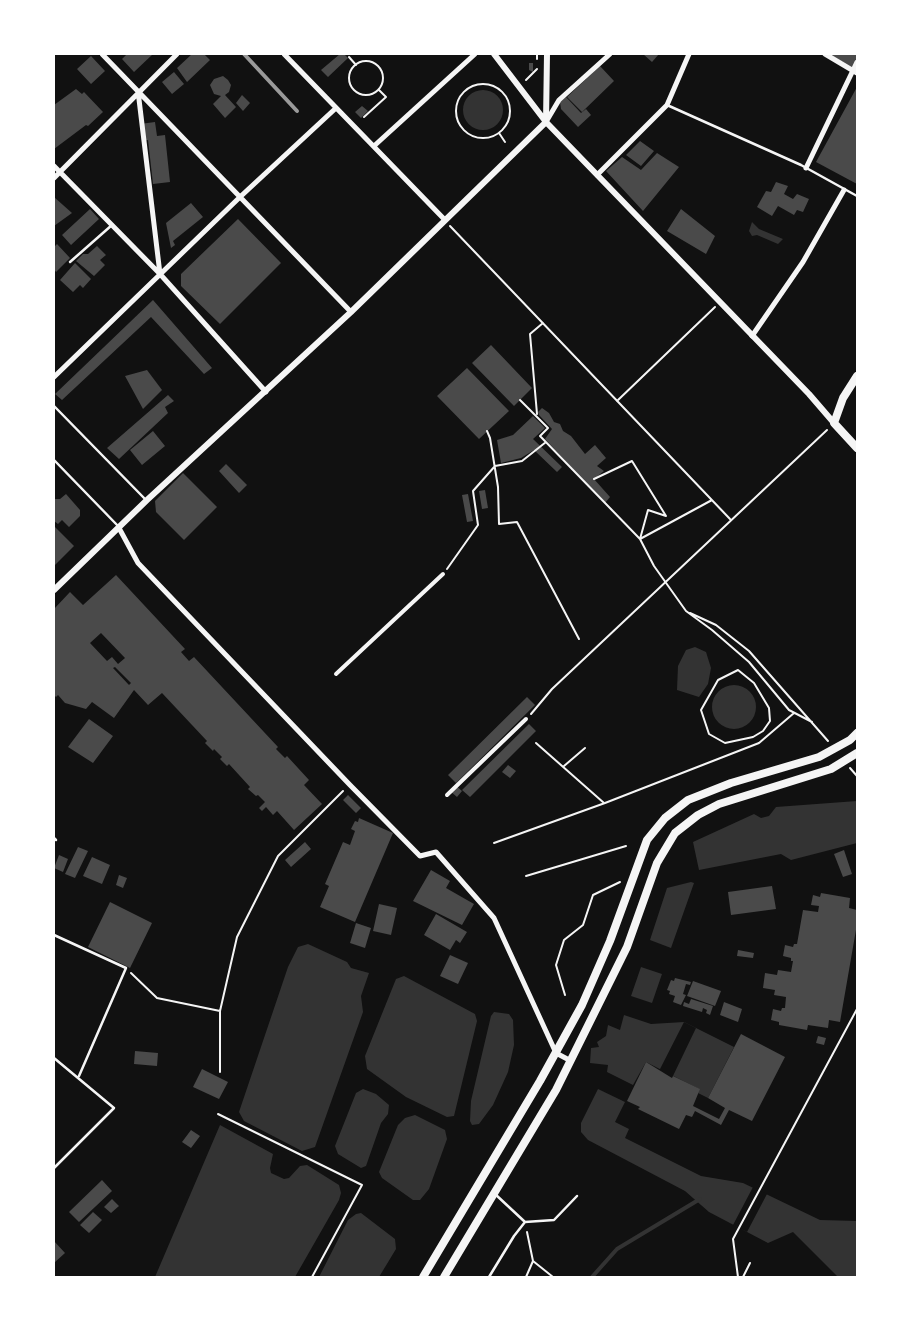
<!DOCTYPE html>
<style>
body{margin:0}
#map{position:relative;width:911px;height:1331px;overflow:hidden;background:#111;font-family:"Archivo Narrow",sans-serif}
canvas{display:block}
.frame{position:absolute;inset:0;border:55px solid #fff;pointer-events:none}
</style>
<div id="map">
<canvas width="911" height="1331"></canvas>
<div class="frame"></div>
</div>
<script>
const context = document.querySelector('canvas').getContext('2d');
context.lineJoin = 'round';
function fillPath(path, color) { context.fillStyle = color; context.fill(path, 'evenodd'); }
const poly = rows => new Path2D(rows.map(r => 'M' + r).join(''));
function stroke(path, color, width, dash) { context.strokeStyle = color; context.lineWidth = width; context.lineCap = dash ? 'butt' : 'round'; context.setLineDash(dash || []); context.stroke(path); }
fillPath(poly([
 '463 110a20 20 0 1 1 40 0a20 20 0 1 1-40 0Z',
 [752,222,759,229,783,239,778,244,757,235,752,236,749,231],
 [695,647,706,652,711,668,708,684,699,697,677,690,678,666,686,650],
 '712 707a22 22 0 1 1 44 0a22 22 0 1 1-44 0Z',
 [857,801,857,843,791,860,781,854,699,870,693,842,754,814,761,818,769,816,776,807],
 [691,882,694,883,671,948,650,940,667,888],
 [308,944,347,962,351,968,369,973,361,996,363,1012,315,1147,302,1151,244,1121,239,1112,288,967,298,947],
 [641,967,662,974,652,1003,631,996],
 [404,976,475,1014,477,1021,454,1116,447,1117,406,1097,367,1069,365,1056,396,979],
 [494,1012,509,1014,513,1020,514,1045,508,1072,493,1105,479,1124,472,1125,470,1121,471,1101,491,1016],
 [624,1015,651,1024,684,1022,734,1047,708,1098,698,1093,699,1089,646,1062,633,1085,607,1072,608,1065,590,1063,591,1048,599,1047,597,1042,606,1036,608,1025,620,1030],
 [363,1089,376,1094,389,1105,388,1114,381,1123,366,1166,361,1168,338,1154,335,1146,356,1093],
 [598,1089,625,1102,615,1122,629,1129,625,1138,701,1176,743,1183,820,1220,857,1221,857,1277,838,1277,793,1232,768,1243,709,1212,685,1191,588,1140,581,1132,581,1123],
 [415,1115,445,1130,447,1139,429,1189,420,1200,413,1200,382,1178,379,1172,398,1125,405,1118],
 [220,1125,273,1154,270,1168,271,1173,284,1179,289,1178,300,1166,307,1165,339,1185,341,1193,339,1200,295,1277,155,1277],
 [361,1213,395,1239,396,1249,379,1277,319,1277,348,1220,356,1214]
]), '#333');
fillPath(poly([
 [684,1022,696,1028,672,1078,659,1071],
 [753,1187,767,1194,747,1232,733,1225]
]), '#111');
stroke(poly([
 [592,1277,617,1249,700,1199]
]), '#333', 4);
fillPath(poly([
 [127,54,153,54,134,72,122,59],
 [192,54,204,54,210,60,187,82,177,68],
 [340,54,344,54,348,58,328,77,321,70],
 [643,54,659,54,652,62],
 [829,54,857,54,857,58,852,67],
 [91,56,105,71,91,84,77,69],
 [529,63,533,63,533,72,529,70],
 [600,66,614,81,582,112,567,97],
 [174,72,184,84,172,94,162,82],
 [223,76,228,80,231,85,229,92,225,95,236,107,225,118,213,104,221,96,214,94,210,85,214,79],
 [857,87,857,184,816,162],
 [76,89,82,94,84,92,103,112,88,126,86,125,54,149,54,105],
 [242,95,250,103,243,111,236,103],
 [566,97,581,113,586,109,591,115,578,127,561,109,560,102],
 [362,106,368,111,361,118,355,112],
 [155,122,157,136,165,135,170,182,153,184,148,140,142,141,140,124],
 [640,141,654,151,641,166,626,155],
 [657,153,679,167,643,211,606,171,622,157,641,170],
 [776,182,788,186,784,194,793,199,797,194,809,199,803,212,797,210,794,215,778,206,772,216,757,207,766,191,771,192],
 [54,197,72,213,54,226],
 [191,203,203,217,173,241,175,245,171,248,166,223],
 [90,209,99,219,71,245,62,235],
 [681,209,715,236,706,254,667,231],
 [238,219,281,263,220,324,181,286,181,274],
 [57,244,70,258,56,272,54,269,54,247],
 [97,246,106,255,100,260,105,265,94,276,76,261,83,254,88,254],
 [75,263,91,279,83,288,80,285,73,292,60,280],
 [153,300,212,368,204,374,151,317,62,400,55,394],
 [491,345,532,388,514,406,472,363],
 [467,368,509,411,479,439,437,396],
 [147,370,162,390,143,409,125,376],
 [168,395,174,401,165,407,168,413,119,459,107,448],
 [542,408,549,413,554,422,560,424,563,431,571,436,585,454,595,445,606,458,597,466,604,471,594,479,610,497,605,503,545,439,552,429,539,415,538,412],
 [533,416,545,428,533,439,562,467,557,472,534,450,521,458,501,463,497,440,513,435],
 [153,431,165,446,142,465,130,450],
 [226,464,247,485,239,493,219,471],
 [183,473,217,507,184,540,156,512,155,501],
 [485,490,488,508,482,509,479,491],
 [66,494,80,510,80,516,69,527,62,520,58,524,54,521,54,499,60,499],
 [468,494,473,521,467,522,462,495],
 [54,526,74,546,54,566],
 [116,575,185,649,181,652,189,661,194,657,278,747,276,749,285,758,287,756,309,780,304,785,322,804,294,830,277,811,273,815,266,807,262,811,259,808,265,802,258,795,256,796,248,789,250,787,229,764,227,766,220,759,222,757,214,749,213,751,205,743,207,741,162,693,148,705,134,690,114,718,92,702,86,709,65,703,58,695,56,697,54,695,54,609,70,592,83,605],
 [101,633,125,658,118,664,112,657,107,661,90,643],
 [115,667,131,683,129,685,113,668],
 [527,697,535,705,456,783,448,775],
 [89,719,113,736,93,763,68,747],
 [529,724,536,731,470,797,462,790],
 [508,765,516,771,510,778,502,772],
 [455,785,462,791,457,797,450,791],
 [348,795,361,808,356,813,343,800],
 [359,818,393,833,355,922,320,907,329,886,325,884,343,842,350,845,355,831,351,829,355,821,358,822],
 [305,842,311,849,291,867,285,860],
 [78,847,88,851,75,878,65,874],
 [844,850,852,874,843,877,834,854],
 [59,855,68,859,63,872,54,868],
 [92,857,110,865,102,884,83,876],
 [431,870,450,881,446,888,474,904,462,925,413,901],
 [119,875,127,878,123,888,116,885],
 [772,886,776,909,731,915,728,892],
 [821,893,850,898,849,908,857,910,857,924,840,1022,829,1020,828,1028,808,1025,807,1030,779,1025,779,1022,771,1020,773,1009,781,1011,782,1008,785,1008,786,997,774,995,775,990,763,988,765,973,777,975,778,970,791,972,793,961,791,961,791,958,783,956,785,945,793,947,794,944,797,944,803,910,818,912,819,906,811,905,813,895,820,897],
 [110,902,152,923,130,968,88,947],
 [379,904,397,908,391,935,373,931],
 [436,914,467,932,460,943,456,940,450,950,424,935],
 [356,923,371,928,365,948,350,943],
 [738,950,754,953,753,958,737,956],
 [450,955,468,963,458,984,440,976],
 [675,978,691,982,690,985,686,984,683,994,686,995,681,1005,673,1002,675,996,669,994,670,991,667,990,671,980,674,981],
 [693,981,721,991,715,1006,687,996],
 [691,999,713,1006,710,1015,706,1013,707,1010,703,1008,702,1012,683,1006,684,1002,689,1004],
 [724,1002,742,1009,738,1022,720,1015],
 [741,1034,785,1057,752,1121,729,1110,721,1125,695,1111,692,1117,686,1115,679,1129,638,1109,640,1107,627,1101,646,1062,672,1078,673,1076,700,1089,693,1106,719,1119,725,1108,708,1098],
 [818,1036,826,1038,824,1045,816,1043],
 [135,1051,158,1053,157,1066,134,1064],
 [202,1069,228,1082,219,1099,193,1087],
 [191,1130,200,1136,191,1148,182,1142],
 [102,1180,112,1191,79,1222,69,1212],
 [112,1199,119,1206,111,1213,104,1207],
 [93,1212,102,1220,89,1233,80,1225],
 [54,1241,65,1253,54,1263]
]), '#4a4a4a');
stroke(poly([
 [537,54,537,59],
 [349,57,356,65],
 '349 78a17 17 0 1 1 34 0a17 17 0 1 1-34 0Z',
 [526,80,537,69],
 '456 111a27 27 0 1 1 54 0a27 27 0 1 1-54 0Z',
 [364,117,386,97,379,90],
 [499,133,505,142],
 [450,226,730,519],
 [520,400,548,428,540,436,640,539,648,510,666,516,632,461,594,479],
 [617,401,715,307],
 [537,414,530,334,543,323],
 [487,431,490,438,498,487,499,524,517,522,579,639],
 [712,500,640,539,654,566,686,611,712,630,749,662,789,710,812,722],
 [447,569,478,525,473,491,495,466,522,461,546,442],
 [690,613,716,625,749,651,828,741],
 [738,670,754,683,769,708,770,721,763,731,753,737,725,743,709,734,701,710,718,680,738,670],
 [531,714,552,689,827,430],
 [536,743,604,803],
 [564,766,585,748],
 [850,768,857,776],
 [494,843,605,803,759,743,794,713],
 [526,876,626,846],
 [131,973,157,998,220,1011,237,937,278,856,343,791],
 [565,995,556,965,564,940,583,925,593,895,620,882],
 [220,1072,220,1011],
 [218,1114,362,1185,312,1277],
 [527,1232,533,1261,553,1277],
 [526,1277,533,1261],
 [738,1277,733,1239,857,1009],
 [743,1277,750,1263]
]), '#f5f5f5', 2);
stroke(poly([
 [667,105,801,165,857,196],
 [70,262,112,225],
 [54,406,145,499],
 [54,460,119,527],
 [54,838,56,840],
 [54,935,126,968,79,1076],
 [54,1058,114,1108,54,1168],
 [495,1194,525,1222,554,1220,577,1196],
 [489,1277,514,1236,525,1222]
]), '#f5f5f5', 2.5);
stroke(poly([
 [336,674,443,574],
 [447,795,526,719]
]), '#f5f5f5', 4);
stroke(poly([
 [102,54,351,312],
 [284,54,445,220],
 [825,54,857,73],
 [138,91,160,274],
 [546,122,559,100,610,54],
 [374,146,475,54],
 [54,166,160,274,266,392],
 [806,168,857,62],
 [597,175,667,105,689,54],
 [54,178,177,54],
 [752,336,803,262,844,190],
 [54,377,240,197,336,108],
 [119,528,138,563,350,785,420,856,436,852,494,918,556,1053,571,1061]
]), '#f5f5f5', 5);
stroke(poly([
 [494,54,546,122,809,394,834,423],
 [546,122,547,54],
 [54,590,147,500,351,312,546,122]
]), '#f5f5f5', 6);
stroke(poly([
 [857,376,843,398,834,423,857,448],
 [423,1277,540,1081,582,1005,610,941,647,840,665,818,688,800,731,783,819,757,850,740,857,733],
 [444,1277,556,1090,627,947,657,863,675,833,698,815,719,804,831,769,857,753]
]), '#f5f5f5', 8);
stroke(poly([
 [244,54,297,111]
]), '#9a9a9a', 4);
</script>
